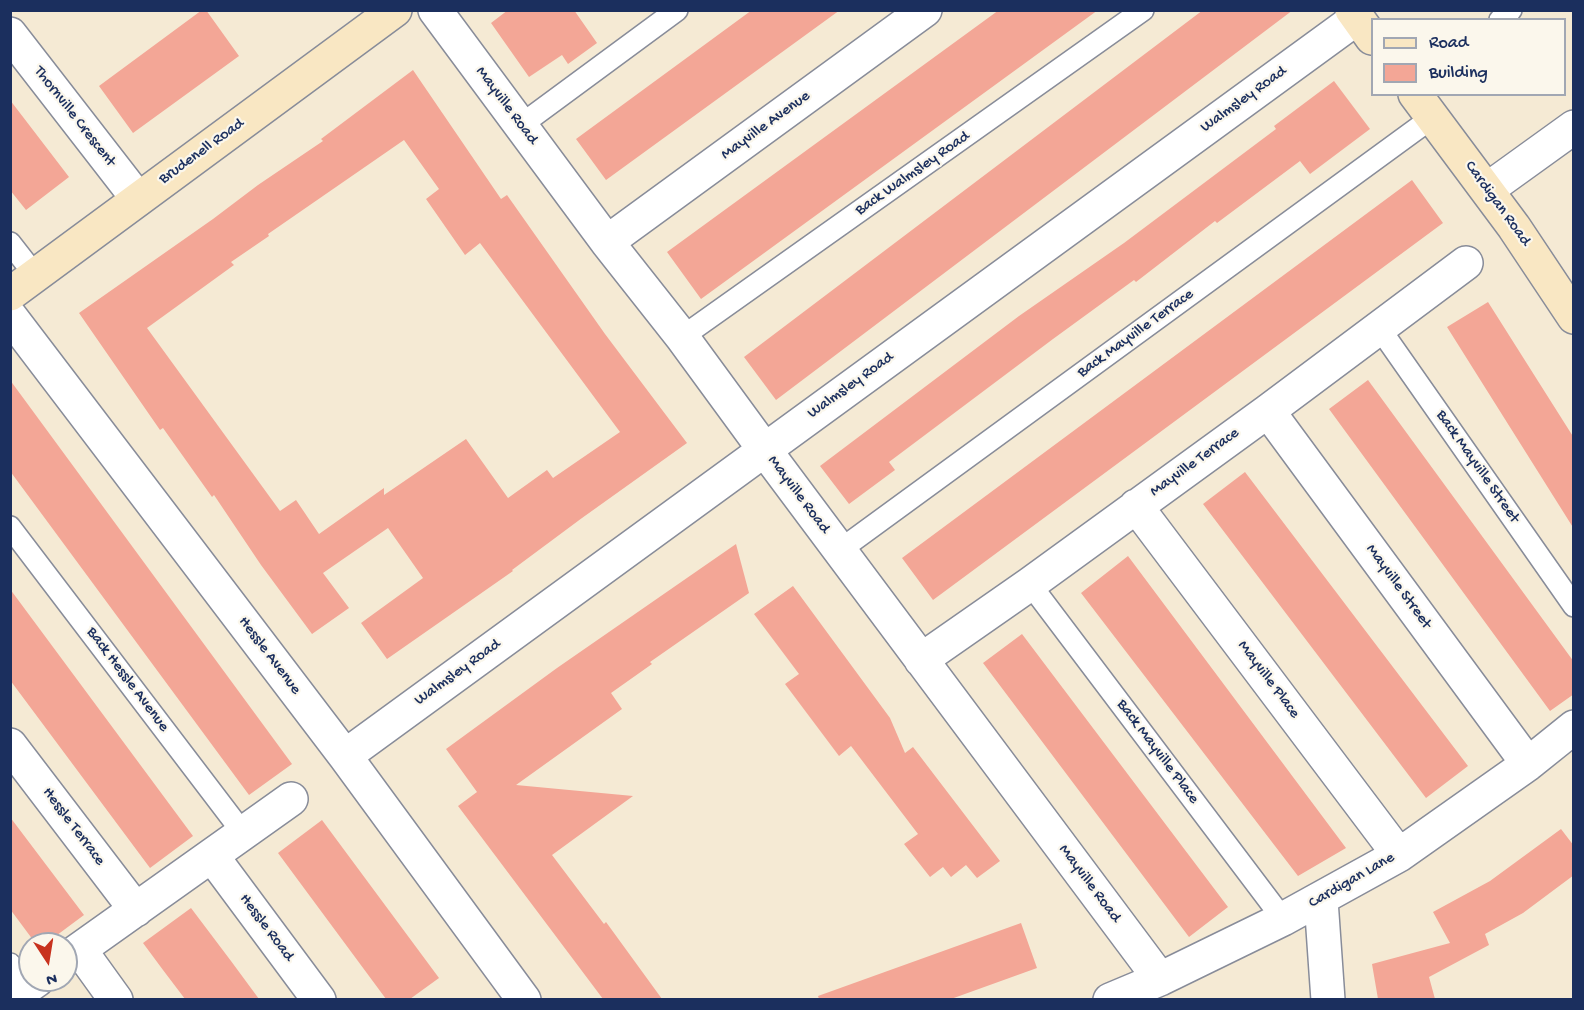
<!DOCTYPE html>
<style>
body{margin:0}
#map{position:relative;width:1584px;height:1010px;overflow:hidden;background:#f5ead4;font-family:"Gochi Hand",sans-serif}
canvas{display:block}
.frame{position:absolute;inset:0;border:12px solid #1b2f5e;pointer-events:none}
.legend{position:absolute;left:1371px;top:18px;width:195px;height:78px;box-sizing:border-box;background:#fbf7ec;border:2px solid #a1a7b3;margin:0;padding:8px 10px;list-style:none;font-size:18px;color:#1b2f5e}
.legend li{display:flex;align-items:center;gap:12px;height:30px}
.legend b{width:30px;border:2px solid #a1a7b3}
.north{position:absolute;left:18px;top:932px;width:60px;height:60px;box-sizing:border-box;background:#fbf7ec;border:2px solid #a1a7b3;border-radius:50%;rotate:168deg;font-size:16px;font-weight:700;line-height:24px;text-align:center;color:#1b2f5e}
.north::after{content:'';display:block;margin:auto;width:21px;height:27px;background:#c8321e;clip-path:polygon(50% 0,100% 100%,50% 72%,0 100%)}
</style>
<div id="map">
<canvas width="1584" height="1010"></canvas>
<div class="frame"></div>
<ul class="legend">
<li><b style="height:8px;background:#f9e7c3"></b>Road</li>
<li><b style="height:16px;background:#f3a696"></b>Building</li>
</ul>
<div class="north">N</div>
</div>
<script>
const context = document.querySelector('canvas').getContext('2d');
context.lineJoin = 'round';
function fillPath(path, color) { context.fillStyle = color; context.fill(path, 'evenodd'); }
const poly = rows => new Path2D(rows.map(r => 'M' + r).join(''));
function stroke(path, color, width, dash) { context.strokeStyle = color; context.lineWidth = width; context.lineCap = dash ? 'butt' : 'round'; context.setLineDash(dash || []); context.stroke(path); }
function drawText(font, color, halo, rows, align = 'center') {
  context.font = font + ' "Gochi Hand",sans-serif'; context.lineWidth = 4.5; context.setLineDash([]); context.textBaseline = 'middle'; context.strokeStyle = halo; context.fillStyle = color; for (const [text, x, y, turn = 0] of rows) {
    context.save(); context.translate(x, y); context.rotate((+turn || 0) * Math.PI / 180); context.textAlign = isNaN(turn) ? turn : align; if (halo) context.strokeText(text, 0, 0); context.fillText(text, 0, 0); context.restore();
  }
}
fillPath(poly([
 [202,10,206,10,239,56,133,133,99,86],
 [508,10,574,10,597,43,568,64,562,55,529,77,491,23],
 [752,10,840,10,606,180,576,139],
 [999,10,1098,10,701,299,667,252],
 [1203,10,1293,10,776,400,744,357],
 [413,70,501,199,507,195,605,334,687,443,582,518,512,570,513,571,387,659,361,623,423,578,388,528,323,573,349,608,312,634,261,565,214,495,212,497,163,428,160,430,79,313,213,219,258,185,323,141,321,139],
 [404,140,439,189,426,199,465,255,480,243,620,432,553,478,547,470,508,498,466,439,384,495,384,488,319,534,296,500,280,511,147,328,234,265,231,262,269,236,268,234],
 [1334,81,1370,129,1310,174,1300,161,1217,223,1215,221,1136,282,1134,280,1053,339,889,462,895,470,849,504,820,466,1019,316,1124,243,1276,129,1274,126],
 [10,100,69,177,26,210,10,190],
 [1412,180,1443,223,933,600,902,558],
 [1488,302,1574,438,1574,529,1447,327],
 [10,380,292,764,249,795,10,471],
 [1368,380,1574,662,1574,694,1550,711,1329,409],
 [1245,472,1468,766,1426,798,1203,504],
 [736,544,749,593,650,662,652,664,611,693,622,709,516,785,633,796,552,855,604,924,606,922,662,999,603,999,458,806,477,792,446,749,557,668],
 [1128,556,1346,848,1298,876,1081,593],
 [793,586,890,718,905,753,913,747,1000,861,977,878,966,865,951,877,943,867,930,877,904,844,918,834,851,746,839,756,785,684,799,674,754,614],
 [10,589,193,836,150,868,10,680],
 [1022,634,1228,907,1189,937,983,663],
 [10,817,84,915,45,944,36,944,10,909],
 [322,820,439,978,410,999,386,999,278,853],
 [1561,829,1574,846,1574,875,1523,913,1485,934,1489,945,1429,977,1435,999,1378,999,1372,964,1450,943,1433,912,1490,881],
 [191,908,231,961,259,999,185,999,163,970,143,943],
 [1021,923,1037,968,951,999,819,999,818,996]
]), '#f3a696');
const lane = poly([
 [1500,20,1511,10],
 [521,125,677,10],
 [10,243,35,275],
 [1380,329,1574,606],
 [682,337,1143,10],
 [10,527,243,833],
 [840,550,1433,117],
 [1030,584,1283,919],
 [10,964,27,987]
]);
const street = poly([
 [435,10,607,242,682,337,764,449,1160,979],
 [10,34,138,199],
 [1488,189,1574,127],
 [607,242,925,10],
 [10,316,345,756,524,1000],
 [1268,411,1528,764],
 [1136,506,1399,855],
 [921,660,1030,584,1268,411,1466,263],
 [10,745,136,910],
 [345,756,1357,18],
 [212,856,319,1000],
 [1321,900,1328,1000],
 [80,950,116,1000],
 [66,959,291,799],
 [10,999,37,980],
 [1110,1000,1160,979,1283,919,1399,855,1528,764,1574,727]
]);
const secondary = poly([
 [1352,10,1372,38],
 [1415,94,1514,227,1574,317],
 [10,294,395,10]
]);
stroke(lane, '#888c99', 24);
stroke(street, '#888c99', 36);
stroke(secondary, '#888c99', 36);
stroke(lane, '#fff', 21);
stroke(street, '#fff', 33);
stroke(secondary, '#f9e7c3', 33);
drawText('16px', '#1b2f5e', '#fbf7ec', [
 ["Walmsley Road",1244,100,-36],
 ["Mayville Road",506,106,53],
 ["Thornville Crescent",74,117,52],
 ["Mayville Avenue",766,126,-36],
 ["Brudenell Road",202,152,-36],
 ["Back Walmsley Road",913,174,-35],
 ["Cardigan Road",1497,204,54],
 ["Back Mayville Terrace",1136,334,-36],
 ["Walmsley Road",851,386,-36],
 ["Mayville Terrace",1195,463,-36],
 ["Back Mayville Street",1477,467,55],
 ["Mayville Road",798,495,53],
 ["Mayville Street",1398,587,54],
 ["Hessle Avenue",269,656,53],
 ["Walmsley Road",458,673,-36],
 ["Back Hessle Avenue",127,680,53],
 ["Mayville Place",1268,680,53],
 ["Back Mayville Place",1157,752,53],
 ["Hessle Terrace",73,827,53],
 ["Cardigan Lane",1352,881,-30],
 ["Mayville Road",1089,884,53],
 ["Hessle Road",266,928,53]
]);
</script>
